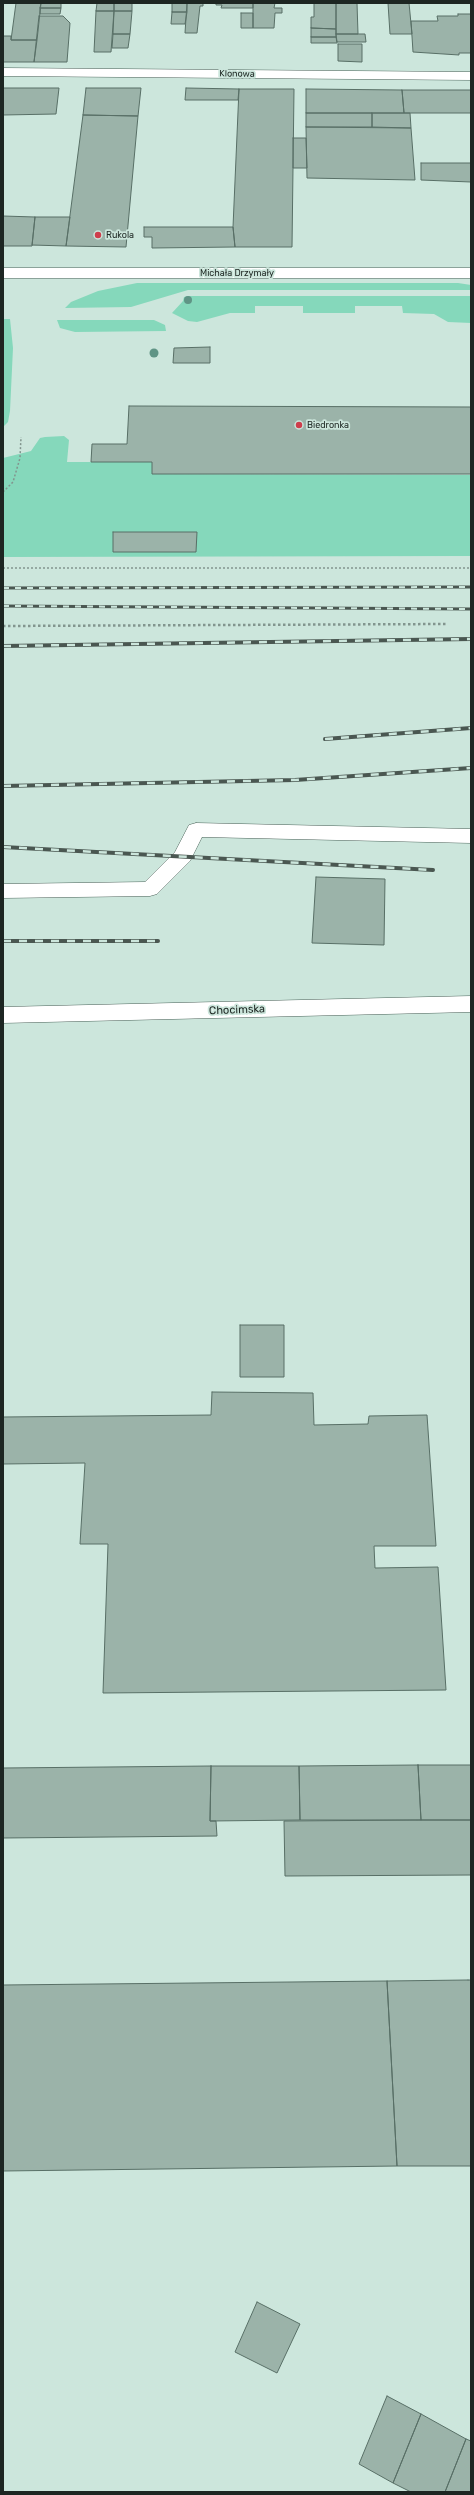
<!DOCTYPE html>
<meta charset="utf-8">
<style>
body{margin:0}
#map{position:relative;width:474px;height:2495px;overflow:hidden;background:#cce6dc;font-family:Rubik,sans-serif}
canvas{display:block}
.frame{position:absolute;inset:0;border:4px solid #1d2622;pointer-events:none}
</style>
<div id="map">
<canvas width="474" height="2495"></canvas>
<div class="frame"></div>
</div>
<script>
const context = document.querySelector('canvas').getContext('2d');
context.lineJoin = 'round';
function fillPath(path, color) { context.fillStyle = color; context.fill(path, 'evenodd'); }
const poly = rows => new Path2D(rows.map(r => 'M' + r).join(''));
function stroke(path, color, width, dash) { context.strokeStyle = color; context.lineWidth = width; context.lineCap = dash ? 'butt' : 'round'; context.setLineDash(dash || []); context.stroke(path); }
function drawText(font, color, halo, rows, align = 'center') {
  context.font = font + ' Rubik,sans-serif'; context.lineWidth = 3.5; context.setLineDash([]); context.textBaseline = 'middle'; context.strokeStyle = halo; context.fillStyle = color; for (const [text, x, y, turn = 0] of rows) {
    context.save(); context.translate(x, y); context.rotate((+turn || 0) * Math.PI / 180); context.textAlign = isNaN(turn) ? turn : align; if (halo) context.strokeText(text, 0, 0); context.fillText(text, 0, 0); context.restore();
  }
}
fillPath(poly([
 [137,283,458,283,471,285,471,290,188,290,131,307,65,308,71,302,98,291],
 [189,296,471,296,471,323,448,322,434,314,403,313,402,306,355,306,355,313,303,313,303,306,255,306,255,313,230,313,197,322,188,321,172,313,183,301,184,297],
 [3,319,10,319,13,348,10,411,8,422,3,427],
 [57,320,154,320,165,325,166,331,75,332,60,328],
 [64,436,69,440,67,462,152,462,152,474,471,475,471,556,3,557,3,458,31,451,40,438,45,437]
]), '#85d8bb');
const building = poly([
 [16,3,41,3,37,40,11,40,16,3],
 [41,3,61,3,61,8,40,8,41,3],
 [97,3,114,3,114,11,96,11,97,3],
 [114,3,132,3,132,11,114,11,114,3],
 [172,3,187,3,187,12,172,12,172,3],
 [187,3,203,3,203,6,200,6,197,33,185,33,187,3],
 [216,3,253,3,253,8,221,8,222,5,216,5,216,3],
 [253,3,275,3,274,8,282,8,282,13,275,13,274,28,253,28,253,3],
 [314,3,336,3,336,29,311,28,311,17,314,17,314,3],
 [336,3,357,3,358,34,336,34,336,3],
 [388,3,409,3,412,34,390,34,388,3],
 [40,8,61,8,60,14,40,14,40,8],
 [96,11,114,11,111,52,94,52,96,11],
 [114,11,132,11,130,34,113,34,114,11],
 [172,12,187,12,185,24,171,24,172,12],
 [241,13,253,13,253,28,241,28,241,13],
 [458,14,471,14,471,53,459,53,459,55,413,52,411,21,438,21,437,16,458,16,458,14],
 [39,16,63,16,70,23,67,62,34,62,39,16],
 [311,28,336,29,336,37,311,37,311,28],
 [113,34,130,34,128,48,112,48,113,34],
 [336,34,365,34,366,42,337,42,336,34],
 [3,36,11,36,11,40,37,40,34,62,3,62,3,36],
 [311,37,336,37,337,43,311,43,311,37],
 [338,44,362,44,362,62,338,61,338,44],
 [3,88,59,88,56,114,3,115,3,88],
 [86,88,141,88,138,116,83,115,86,88],
 [186,88,239,89,238,100,185,100,186,88],
 [239,89,294,89,292,247,235,247,233,227,239,89],
 [306,89,402,90,404,113,306,113,306,89],
 [402,90,471,90,471,113,404,113,402,90],
 [306,113,372,113,372,127,306,127,306,113],
 [372,113,410,113,411,128,372,127,372,113],
 [83,115,138,116,126,247,66,246,83,115],
 [306,127,411,128,415,180,307,178,306,127],
 [293,138,306,138,307,168,293,168,293,138],
 [421,163,471,163,471,182,421,180,421,163],
 [3,216,35,217,32,246,3,246,3,216],
 [35,217,70,217,66,246,32,245,35,217],
 [144,227,233,227,235,247,152,248,152,237,144,237,144,227],
 [210,347,210,363,173,363,174,348,210,347],
 [129,406,471,407,471,474,152,474,152,462,91,462,92,444,127,444,129,406],
 [113,532,197,532,196,552,113,552,113,532],
 [316,877,385,879,384,945,312,943,316,877],
 [240,1325,284,1325,284,1377,240,1377,240,1325],
 [212,1392,313,1393,314,1425,368,1424,369,1416,427,1415,436,1546,374,1546,375,1568,438,1567,446,1690,103,1693,108,1544,80,1544,85,1463,3,1464,3,1417,211,1415,212,1392],
 [418,1765,421,1820,300,1820,299,1766,418,1765],
 [418,1765,471,1765,471,1820,421,1820,418,1765],
 [211,1766,299,1766,300,1820,210,1821,211,1766],
 [211,1766,210,1821,216,1821,217,1836,3,1838,3,1768,211,1766],
 [421,1820,471,1820,471,1875,285,1876,284,1821,421,1820],
 [468,1980,471,1980,471,2166,397,2166,387,1981,468,1980],
 [387,1981,397,2166,3,2171,3,1985,387,1981],
 [257,2302,300,2324,277,2373,235,2352,257,2302],
 [387,2396,421,2414,393,2483,359,2464,387,2396],
 [421,2414,466,2439,445,2492,411,2492,393,2483,421,2414],
 [466,2439,471,2441,471,2492,445,2492,466,2439]
]);
fillPath(building, '#9bb3a9');
stroke(building, '#586f66', 1);
const minor = poly([
 [3,68,471,72,471,80,3,76,3,68],
 [3,268,471,268,471,278,3,278,3,268],
 [196,823,471,829,471,843,202,837,190,861,157,894,150,896,3,898,3,884,145,882,175,852,189,825,196,823],
 [471,996,471,1012,3,1023,3,1007,471,996]
]);
stroke(minor, '#4a6158', 1);
stroke(poly([
 [3,492,13,482,20,458,21,437],
 [3,568,471,568]
]), '#82958e', 1.5, [2, 2]);
stroke(poly([
 [3,626,446,624]
]), '#82958e', 2.5, [2.5, 2.5]);
fillPath(minor, '#fff');
const railFar1 = poly([
 [3,588,471,587],
 [3,606,471,609]
]);
const rail = poly([
 [3,646,471,639],
 [325,739,471,728],
 [3,786,295,780,471,768],
 [3,847,433,870],
 [3,941,158,941]
]);
stroke(railFar1, '#4a5751', 3);
stroke(rail, '#4a5751', 4);
stroke(railFar1, '#cce6dc', 2, [6]);
stroke(rail, '#cce6dc', 2.5, [8]);
context.fillStyle = '#5f9485';
for (const [x, y, r] of [
 [188,300,4],
 [154,353,4.5]
]) { context.beginPath(); context.arc(x, y, r, 0, 2 * Math.PI); context.fill(); }
for (const [x, y, r, color] of [
 [98,235,4,"#ce3e4c"],
 [299,425,4,"#ce3e4c"]
]) { const dot = new Path2D(); dot.arc(x, y, r, 0, 2 * Math.PI); context.fillStyle = color; context.fill(dot); stroke(dot, '#cce6dc', 1.5); }
drawText('9px', '#1d2622', '#cce6dc', [
 ["Klonowa",237,74,1],
 ["Michała Drzymały",237,273]
]);
drawText('9px', '#1d2622', '#cce6dc', [
 ["Rukola",106,235],
 ["Biedronka",307,425]
], 'left');
drawText('11px', '#1d2622', '#cce6dc', [
 ["Chocimska",237,1010,-2]
]);
</script>
